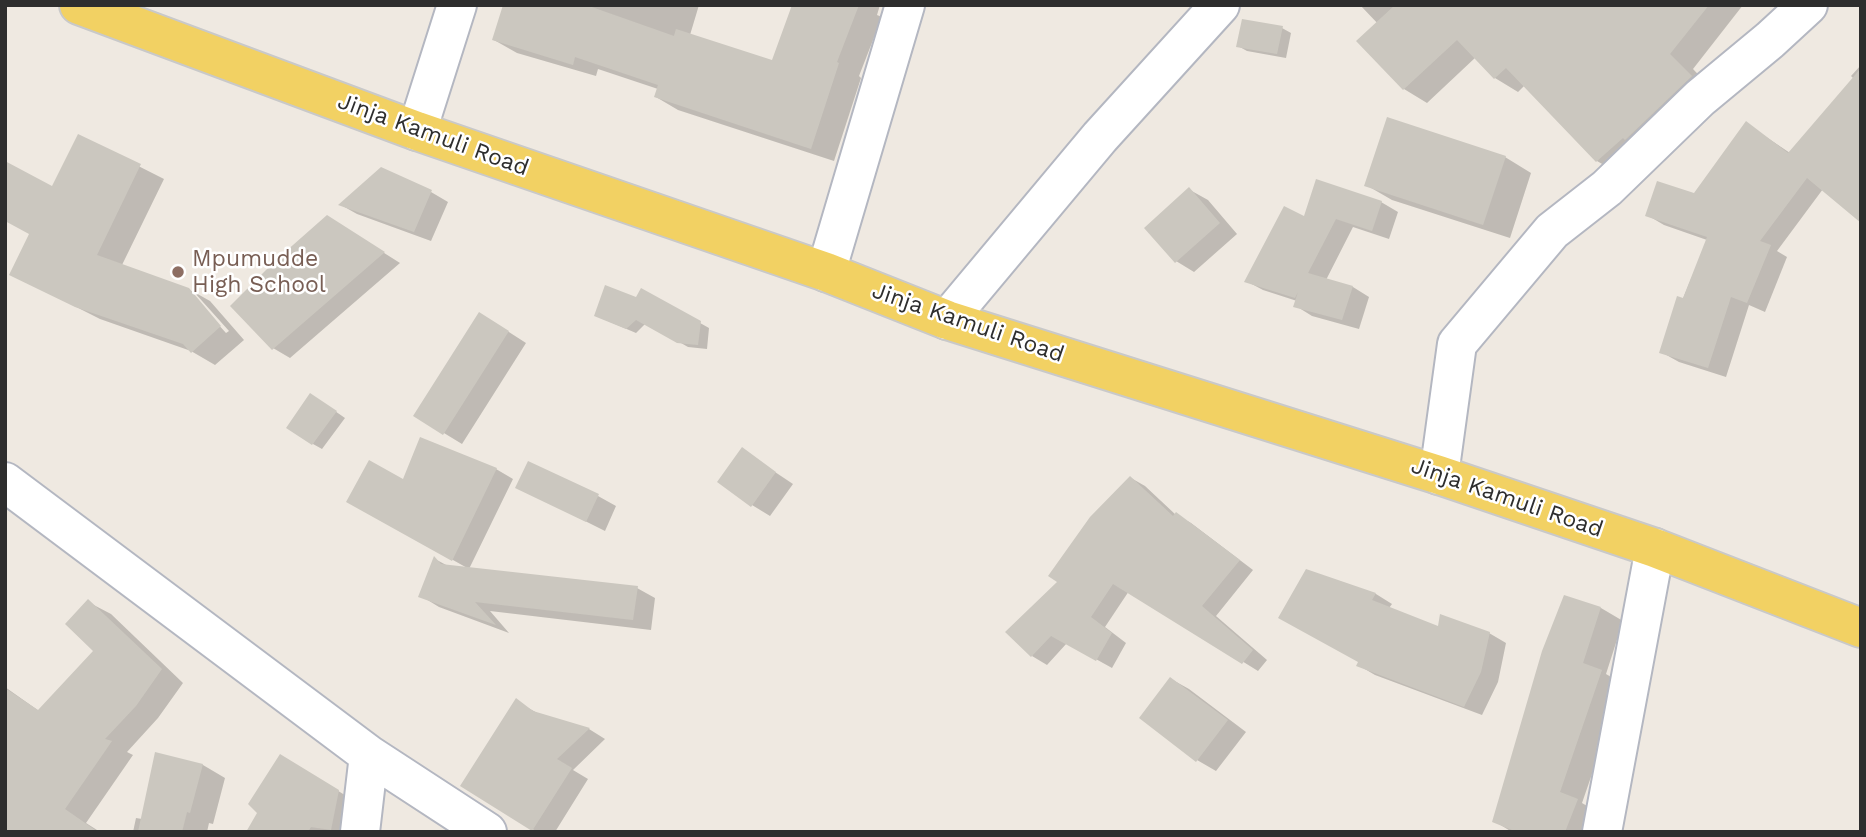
<!DOCTYPE html>
<style>
body{margin:0}
#map{position:relative;width:1866px;height:837px;overflow:hidden;background:#efe9e1;font-family:"Work Sans",sans-serif}
canvas{display:block}
.frame{position:absolute;inset:0;border:7px solid #2e2e2e;pointer-events:none}
</style>
<div id="map">
<canvas width="1866" height="837"></canvas>
<div class="frame"></div>
</div>
<script>
const context = document.querySelector('canvas').getContext('2d');
context.lineJoin = 'round';
function fillPath(path, color) { context.fillStyle = color; context.fill(path, 'evenodd'); }
const poly = rows => new Path2D(rows.map(r => 'M' + r).join(''));
function stroke(path, color, width, dash) { context.strokeStyle = color; context.lineWidth = width; context.lineCap = dash ? 'butt' : 'round'; context.setLineDash(dash || []); context.stroke(path); }
function drawText(font, color, halo, rows, align = 'center') {
  context.font = font + ' "Work Sans",sans-serif'; context.lineWidth = 5; context.setLineDash([]); context.textBaseline = 'middle'; context.strokeStyle = halo; context.fillStyle = color; for (const [text, x, y, turn = 0] of rows) {
    context.save(); context.translate(x, y); context.rotate((+turn || 0) * Math.PI / 180); context.textAlign = isNaN(turn) ? turn : align; if (halo) context.strokeText(text, 0, 0); context.fillText(text, 0, 0); context.restore();
  }
}
fillPath(poly([
 [504,5,699,5,690,35,773,62,794,5,880,5,877,15,882,17,859,76,861,78,834,161,678,110,656,97,658,89,598,69,596,76,517,53,494,40],
 [1360,5,1743,5,1693,69,1714,91,1621,175,1597,161,1525,85,1518,92,1495,78,1476,57,1427,103,1404,89,1402,49],
 [1282,28,1291,33,1286,58,1247,51,1238,46],
 [1861,65,1861,221,1823,189,1777,251,1787,257,1765,312,1749,305,1726,377,1679,362,1661,352,1707,240,1664,225,1647,215,1695,195,1747,124,1790,153,1854,79,1851,76],
 [79,136,164,179,122,265,194,292,189,292,226,333,229,331,194,292,210,301,244,340,215,365,191,351,100,319,11,274],
 [1505,157,1531,173,1510,238,1392,200,1366,185],
 [1190,190,1208,200,1237,234,1194,272,1176,261],
 [431,192,448,202,431,241,357,214,341,205],
 [1381,202,1398,212,1389,239,1353,227,1326,280,1353,287,1369,297,1359,329,1312,316,1296,306,1297,301,1263,290,1246,281,1305,219],
 [343,227,400,263,290,358,273,348],
 [641,290,709,328,707,349,688,347,646,323,636,333,596,316,636,299],
 [498,325,526,343,462,444,416,416],
 [319,400,345,418,322,449,313,444],
 [742,450,793,484,770,516,752,505],
 [496,469,513,479,469,569,348,501,404,481],
 [1131,478,1145,486,1176,515,1191,523,1253,570,1216,616,1267,660,1258,671,1129,591,1105,627,1126,643,1112,668,1067,643,1047,665,1032,656,1059,582],
 [517,487,598,496,616,506,605,531],
 [435,559,448,566,637,588,655,598,651,630,490,611,509,633,439,607,421,596],
 [1306,571,1376,594,1392,604,1389,608,1439,628,1489,633,1506,643,1498,682,1482,715,1375,675,1358,665,1360,661],
 [1565,598,1601,608,1623,621,1606,674,1623,684,1582,803,1599,813,1592,832,1512,832,1494,821],
 [88,602,111,614,183,683,158,718,127,752,133,755,86,823,97,830,95,832,5,832,5,687,39,711,96,651],
 [1171,679,1189,689,1246,732,1216,771,1197,760,1142,718],
 [516,701,539,714,589,729,605,739,573,770,588,779,555,832,537,832,463,785],
 [157,754,203,765,225,778,213,824,209,823,207,832,133,832,136,818,142,819],
 [298,766,356,802,350,832,269,832]
]), '#0003');
fillPath(poly([
 [503,5,586,5,674,36,676,29,772,60,792,5,859,5,837,62,839,63,811,149,654,97,658,85,575,57,573,65,492,40],
 [1395,5,1709,5,1670,54,1692,76,1625,140,1623,138,1596,162,1506,68,1494,79,1457,40,1403,90,1356,41],
 [1242,19,1283,26,1277,54,1236,47],
 [1861,68,1861,223,1807,178,1760,241,1771,245,1747,303,1731,297,1708,368,1659,353,1677,296,1683,298,1707,237,1645,216,1657,181,1694,193,1746,121,1788,153],
 [1387,117,1506,156,1483,225,1364,186],
 [78,134,141,164,97,255,189,288,221,326,191,353,183,344,75,307,9,275,29,234,5,221,5,161,52,186],
 [381,167,432,190,414,232,338,205],
 [1316,179,1382,201,1372,231,1336,219,1308,273,1353,286,1342,320,1293,307,1298,292,1295,298,1244,282,1284,206,1304,216],
 [1189,187,1220,223,1175,263,1144,228],
 [327,215,385,252,272,350,230,306,276,260],
 [605,285,636,297,641,288,701,321,698,345,677,343,636,320,626,329,594,316],
 [479,312,509,331,443,435,413,416],
 [310,393,337,411,312,445,286,428],
 [420,437,497,468,452,561,346,502,369,460,403,479],
 [742,447,776,472,751,507,717,482],
 [528,461,599,494,586,522,515,488],
 [1130,476,1173,516,1176,512,1240,560,1202,606,1253,650,1242,664,1113,584,1091,617,1112,633,1096,661,1051,636,1031,657,1005,632,1057,582,1048,576,1090,517],
 [434,556,441,564,638,586,633,620,475,602,496,625,418,597],
 [1306,569,1376,593,1372,600,1438,626,1440,614,1490,632,1481,672,1464,707,1356,666,1358,662,1278,618],
 [1564,595,1601,607,1583,663,1602,670,1560,792,1578,799,1565,832,1517,832,1492,822,1542,651],
 [88,599,162,669,136,706,105,739,112,741,65,809,98,832,5,832,5,688,38,710,93,651,65,624],
 [1170,677,1228,720,1196,762,1139,718],
 [516,698,533,711,590,728,557,759,572,768,532,831,460,786],
 [155,752,203,764,190,813,187,812,182,832,138,832],
 [280,754,339,790,331,830,311,827,308,832,246,832,257,813,248,804]
]), '#cbc7bf');
const minor = poly([
 [417,131,457,5],
 [826,272,905,5],
 [947,320,1100,137,1220,5],
 [1439,475,1457,344,1552,231,1607,188,1700,98,1770,40,1808,5],
 [5,482,369,755,360,832],
 [369,755,487,832],
 [1602,832,1655,548]
]);
const major = poly([
 [79,5,417,131,826,272,947,320,1439,475,1655,548,1861,628]
]);
stroke(minor, '#b4b7c1', 42);
stroke(major, '#c9c9c9', 42);
stroke(minor, '#fff', 38);
stroke(major, '#f2d163', 38);
for (const [x, y, r, color] of [
 [178,272,7,"#8d6e63"]
]) { const dot = new Path2D(); dot.arc(x, y, r, 0, 2 * Math.PI); context.fillStyle = color; context.fill(dot); stroke(dot, '#fff', 2.5); }
drawText('23px', '#2e2e2e', '#fff', [
 ["Jinja Kamuli Road",433,135,20],
 ["Jinja Kamuli Road",968,323,19],
 ["Jinja Kamuli Road",1507,498,19]
]);
drawText('23px', '#785e54', '#fff', [
 ["Mpumudde",192,259],
 ["High School",192,285]
], 'left');
</script>
